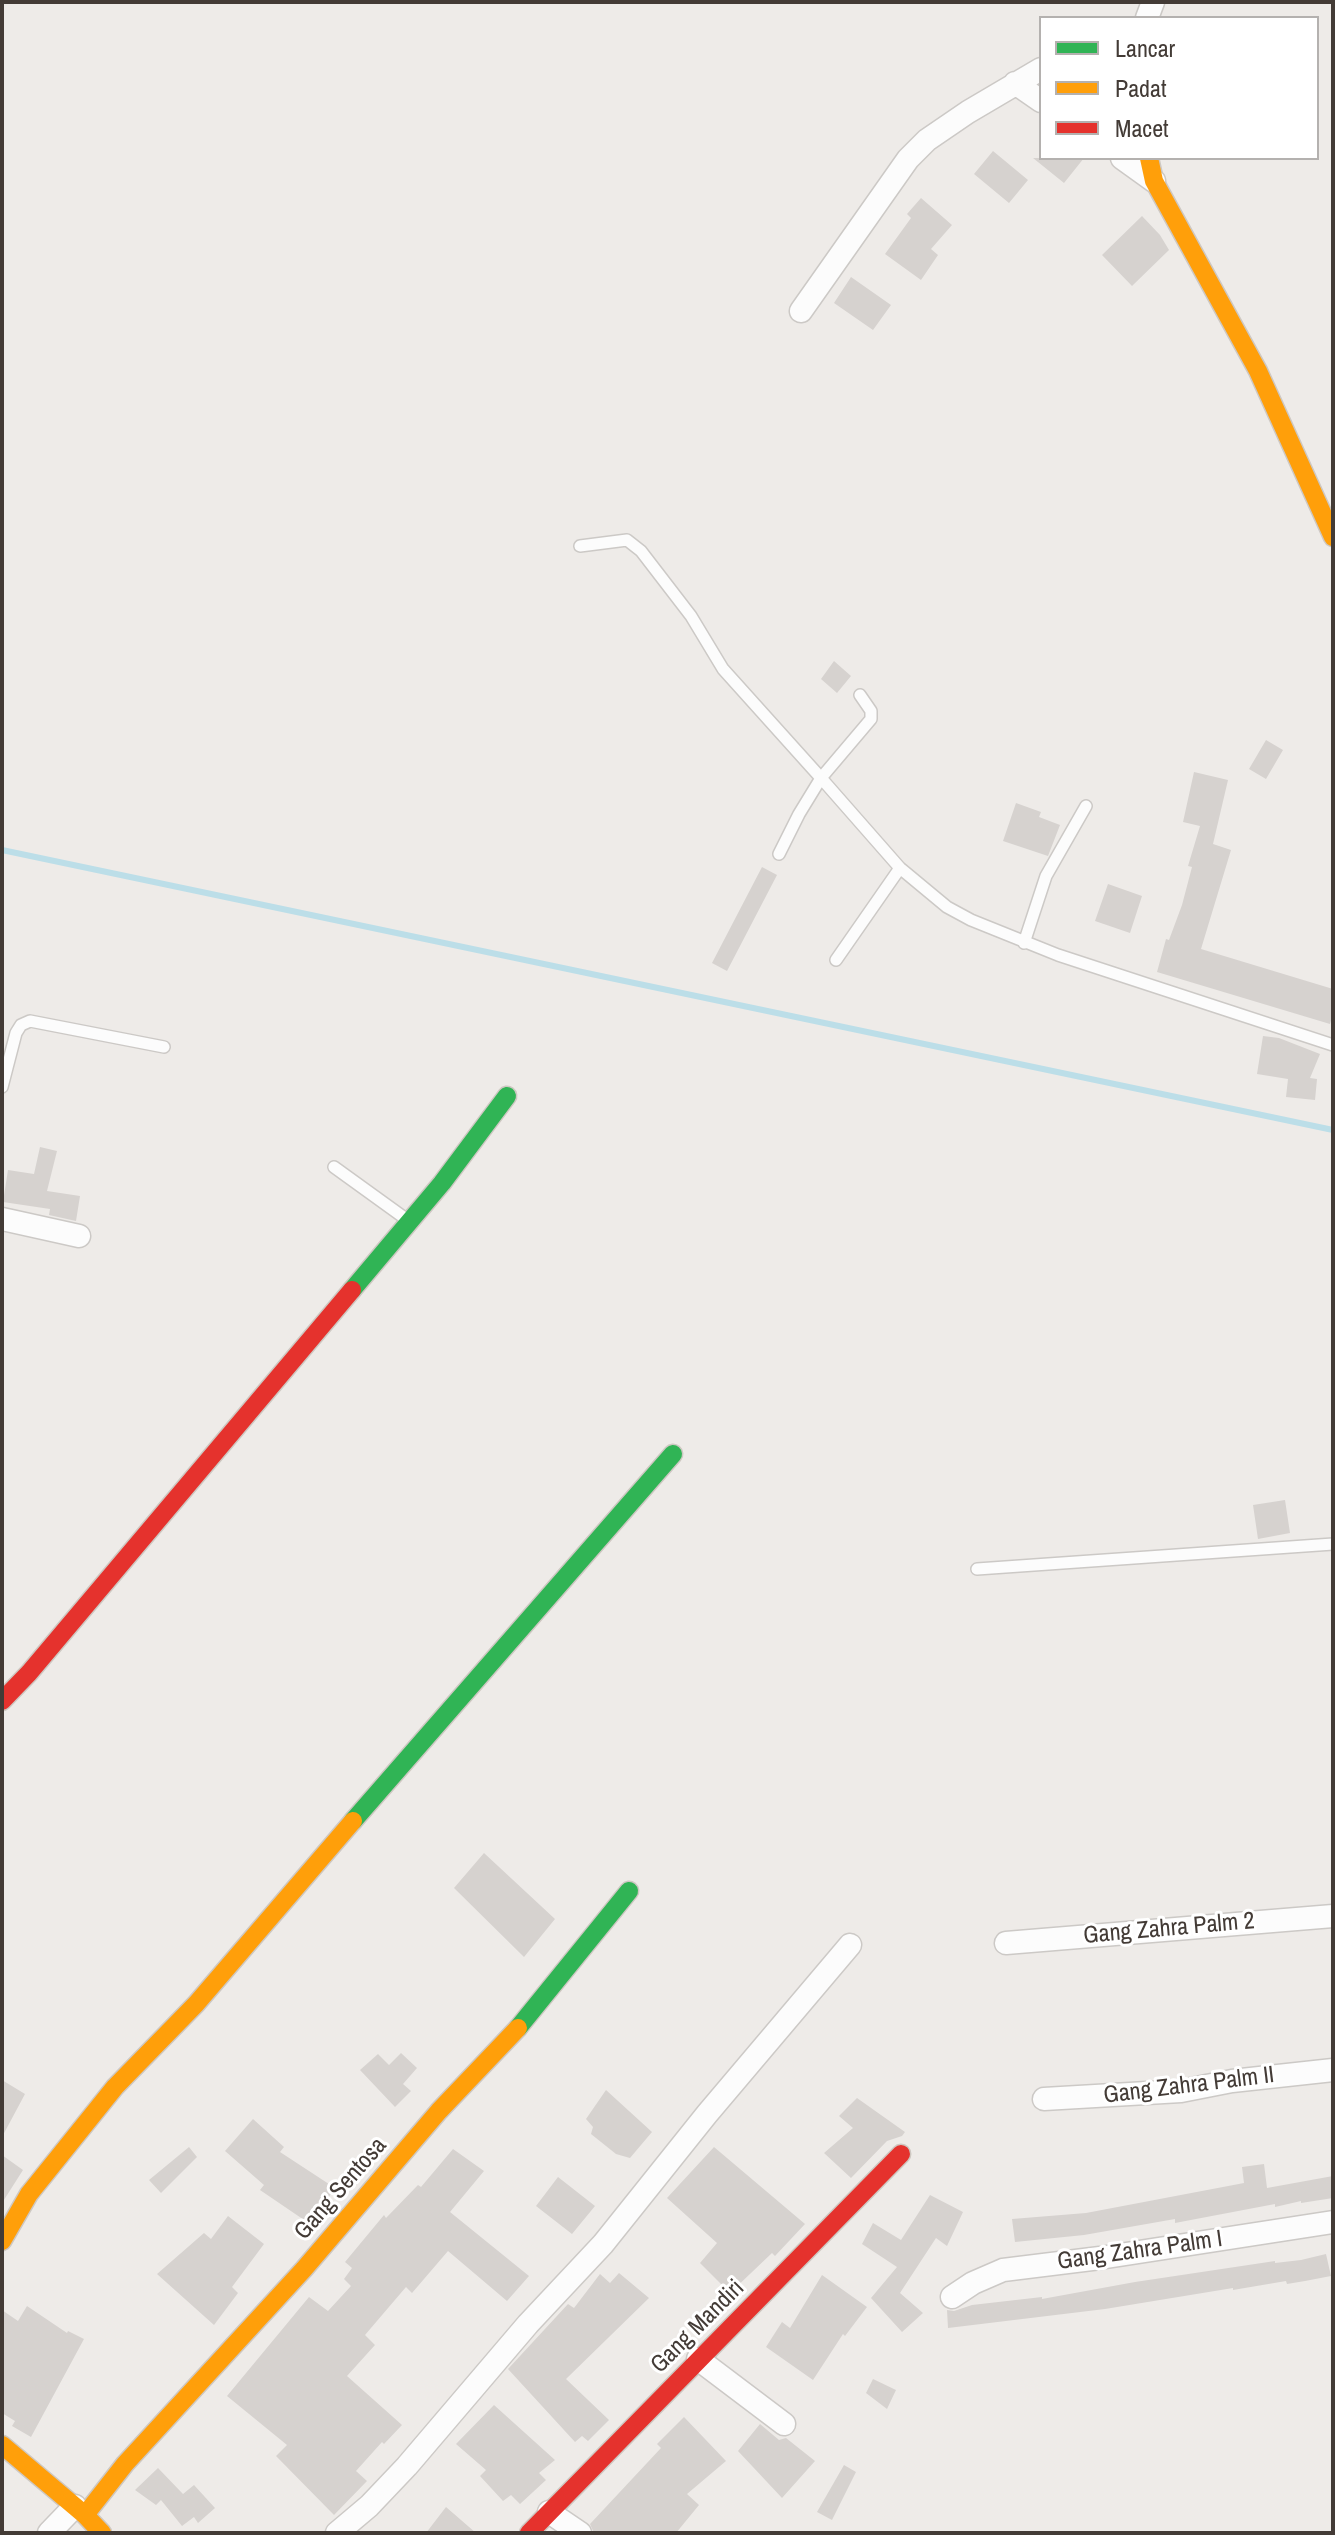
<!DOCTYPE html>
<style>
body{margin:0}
#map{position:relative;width:1335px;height:2535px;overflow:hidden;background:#eeebe8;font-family:"Archivo Narrow",sans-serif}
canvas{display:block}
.frame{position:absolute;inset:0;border:4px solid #433b36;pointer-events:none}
.legend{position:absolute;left:1039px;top:16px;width:280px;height:144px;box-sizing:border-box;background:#fff;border:2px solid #b4b1af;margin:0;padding:10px 14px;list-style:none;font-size:24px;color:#433b36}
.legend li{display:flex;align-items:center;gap:16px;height:40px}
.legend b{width:40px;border:2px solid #b4b1af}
</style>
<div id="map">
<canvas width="1335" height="2535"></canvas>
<div class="frame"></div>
<ul class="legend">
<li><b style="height:10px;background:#30b455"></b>Lancar</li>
<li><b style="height:10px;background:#ff9f0a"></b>Padat</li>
<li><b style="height:10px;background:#e5322d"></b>Macet</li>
</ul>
</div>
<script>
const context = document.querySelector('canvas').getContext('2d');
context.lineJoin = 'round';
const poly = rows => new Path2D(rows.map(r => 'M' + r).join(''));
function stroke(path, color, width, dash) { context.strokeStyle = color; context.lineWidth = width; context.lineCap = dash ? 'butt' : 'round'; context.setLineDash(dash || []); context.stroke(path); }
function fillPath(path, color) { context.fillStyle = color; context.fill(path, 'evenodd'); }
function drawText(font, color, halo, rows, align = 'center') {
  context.font = font + ' "Archivo Narrow",sans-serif'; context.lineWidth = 6; context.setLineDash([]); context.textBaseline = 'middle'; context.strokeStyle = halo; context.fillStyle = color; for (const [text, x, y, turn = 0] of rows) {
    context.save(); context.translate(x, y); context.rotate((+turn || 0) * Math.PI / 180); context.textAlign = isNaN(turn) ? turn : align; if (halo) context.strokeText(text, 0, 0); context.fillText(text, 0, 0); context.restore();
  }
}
stroke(poly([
 [2,850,1333,1130]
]), '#bcdee8', 6);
fillPath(poly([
 [993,151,1028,180,1009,203,974,174],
 [1033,158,1084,158,1064,183],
 [921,198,952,225,931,249,938,255,921,280,885,254,911,218,907,214],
 [1142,216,1160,235,1169,250,1132,286,1102,255],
 [851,277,891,305,873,330,834,303],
 [834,661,851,676,837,693,821,679],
 [1266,740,1283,750,1266,779,1249,769],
 [1194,772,1228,780,1213,844,1231,850,1201,949,1333,989,1333,1014,1330,1024,1157,972,1166,939,1169,940,1182,905,1192,867,1188,866,1200,826,1183,822],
 [1016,803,1041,812,1039,817,1060,825,1048,856,1003,841],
 [762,867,777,875,727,971,712,963],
 [1108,884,1142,896,1130,933,1095,921],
 [1263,1036,1279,1038,1320,1054,1310,1078,1317,1079,1315,1100,1286,1097,1288,1079,1257,1074],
 [40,1147,57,1151,47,1191,80,1196,76,1221,49,1215,50,1209,3,1202,8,1170,34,1174],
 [1285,1500,1290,1533,1258,1539,1253,1505],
 [484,1853,555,1919,524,1957,454,1888],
 [401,2053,417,2068,403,2084,411,2091,395,2107,360,2070,378,2054,389,2065],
 [2,2080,25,2094,2,2137],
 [606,2090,652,2132,630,2158,616,2154,591,2134,593,2127,586,2119],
 [857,2098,905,2132,902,2136,887,2141,851,2178,824,2153,853,2128,839,2116],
 [253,2119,284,2147,280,2152,335,2188,310,2224,260,2190,264,2185,225,2151],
 [189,2147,197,2157,161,2193,149,2180],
 [714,2147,805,2224,775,2256,772,2253,730,2293,700,2263,717,2243,667,2198],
 [453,2149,484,2171,450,2212,529,2276,507,2301,448,2251,412,2293,406,2287,365,2335,375,2345,347,2376,402,2425,384,2444,382,2442,356,2471,367,2481,334,2515,276,2456,287,2445,227,2396,309,2297,328,2311,351,2286,344,2279,352,2268,345,2262,384,2215,386,2218,418,2185,421,2187],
 [2,2155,23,2170,2,2203],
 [1264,2164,1267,2188,1333,2176,1333,2198,1301,2203,1301,2201,1275,2207,1275,2204,1175,2223,1175,2219,1084,2235,1015,2242,1012,2219,1086,2213,1244,2183,1242,2167],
 [558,2177,595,2206,572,2234,536,2206],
 [930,2195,963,2212,947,2246,936,2238,900,2293,923,2313,902,2332,871,2298,897,2267,862,2244,873,2223,901,2240],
 [228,2216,264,2244,232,2287,238,2293,214,2325,157,2274,204,2233,211,2239],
 [1326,2254,1331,2276,1305,2281,1287,2284,1286,2281,1233,2290,1233,2288,1105,2309,948,2328,947,2310,954,2311,972,2305,1042,2297,1042,2299,1135,2282,1275,2261,1275,2263,1301,2260],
 [619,2273,649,2298,566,2379,609,2420,588,2441,582,2436,575,2442,508,2369,568,2304,574,2308,600,2274,610,2283],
 [822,2275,867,2307,845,2336,843,2334,813,2380,766,2347,782,2322,790,2328],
 [27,2306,67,2333,68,2331,84,2339,31,2437,12,2426,15,2421,2,2413,2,2310,18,2321],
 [873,2379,896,2390,887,2409,866,2393],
 [494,2405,555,2460,539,2473,546,2480,520,2504,511,2495,503,2501,480,2476,486,2470,456,2444],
 [684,2417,726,2461,687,2494,699,2505,676,2533,594,2533,590,2524,661,2448,657,2444],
 [760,2424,779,2440,786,2438,815,2461,782,2498,738,2451],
 [844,2465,856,2472,832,2520,817,2512],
 [158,2468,183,2494,194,2485,215,2508,198,2523,194,2517,182,2526,161,2500,156,2505,135,2490],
 [446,2507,476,2533,426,2533]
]), '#d6d2cf');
const lane = poly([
 [580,546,627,540,641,551,691,616,723,669,821,778,871,719,871,711,860,695],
 [779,854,799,814,821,778,900,868,947,907,971,920,1058,955,1333,1045],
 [1024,943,1046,876,1086,806],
 [836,960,900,868],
 [2,1087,16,1033,21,1025,30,1021,164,1047],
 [334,1167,406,1219],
 [977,1569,1333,1544]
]);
const street = poly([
 [1147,18,1153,2],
 [1015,83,1041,101],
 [1122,158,1154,181],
 [801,311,908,159,927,140,968,112,1041,69],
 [2,1219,79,1236],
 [1006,1943,1333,1916],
 [1044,2099,1181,2091,1232,2081,1333,2070],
 [952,2297,973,2283,1003,2270,1100,2258,1333,2222],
 [698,2359,784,2424],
 [549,2512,580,2533],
 [49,2533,75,2506],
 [337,2533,369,2506,407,2466,528,2324,603,2244,707,2114,850,1945]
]);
const fast = poly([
 [352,1290,442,1183,507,1096],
 [353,1821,673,1454],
 [518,2028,629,1891]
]);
const slow = poly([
 [1149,158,1154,181,1258,371,1333,537],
 [2,2241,29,2194,115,2087,196,2004,353,1821],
 [2,2445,85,2515,102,2533],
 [85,2515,125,2464,304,2269,439,2111,518,2028]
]);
const jam = poly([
 [2,1701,29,1673,352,1290],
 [529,2533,901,2154]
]);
stroke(lane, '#ccc9c6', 14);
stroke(street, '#ccc9c6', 25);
stroke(fast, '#cec8c2', 21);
stroke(slow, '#cec8c2', 21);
stroke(jam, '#cec8c2', 21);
stroke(lane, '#fcfcfc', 11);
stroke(street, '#fcfcfc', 22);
stroke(fast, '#30b455', 18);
stroke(slow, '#ff9f0a', 18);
stroke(jam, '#e5322d', 18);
drawText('24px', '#433b36', '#fff', [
 ["Gang Zahra Palm 2",1169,1929,-5],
 ["Gang Zahra Palm II",1189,2086,-7],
 ["Gang Sentosa",341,2189,-49],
 ["Gang Zahra Palm I",1140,2251,-8],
 ["Gang Mandiri",698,2327,-45]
]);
</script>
